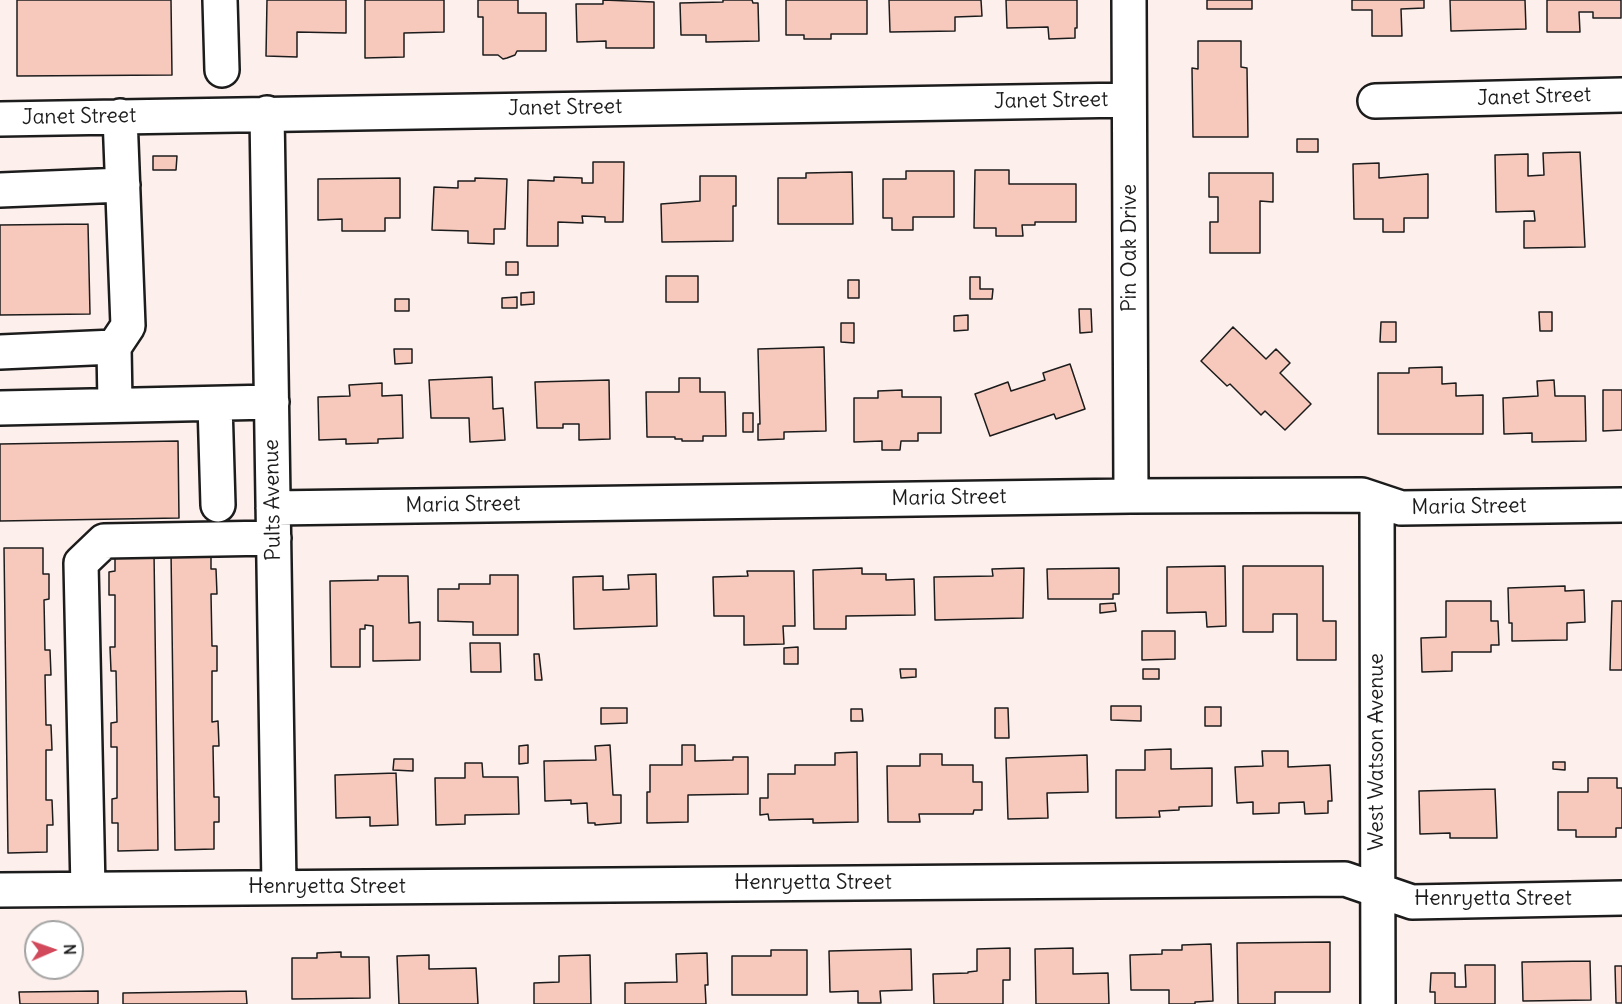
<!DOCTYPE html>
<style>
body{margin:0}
#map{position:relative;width:1622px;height:1004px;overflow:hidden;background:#fdefeb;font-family:Delius,sans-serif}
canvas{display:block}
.north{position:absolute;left:24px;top:920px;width:60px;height:60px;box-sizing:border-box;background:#fff;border:2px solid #a4a4a4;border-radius:50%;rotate:88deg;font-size:16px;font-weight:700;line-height:24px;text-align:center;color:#1c1c1c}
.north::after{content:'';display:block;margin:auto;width:21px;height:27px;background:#d1495b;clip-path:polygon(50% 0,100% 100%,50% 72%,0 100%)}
</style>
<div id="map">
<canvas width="1622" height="1004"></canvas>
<div class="north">N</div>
</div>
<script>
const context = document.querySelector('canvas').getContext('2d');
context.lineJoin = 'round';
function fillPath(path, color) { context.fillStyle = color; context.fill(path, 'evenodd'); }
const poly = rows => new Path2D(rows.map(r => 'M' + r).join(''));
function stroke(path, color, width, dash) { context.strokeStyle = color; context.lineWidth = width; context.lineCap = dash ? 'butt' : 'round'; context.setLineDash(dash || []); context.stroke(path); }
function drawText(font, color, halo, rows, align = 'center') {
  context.font = font + ' Delius,sans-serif'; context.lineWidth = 4.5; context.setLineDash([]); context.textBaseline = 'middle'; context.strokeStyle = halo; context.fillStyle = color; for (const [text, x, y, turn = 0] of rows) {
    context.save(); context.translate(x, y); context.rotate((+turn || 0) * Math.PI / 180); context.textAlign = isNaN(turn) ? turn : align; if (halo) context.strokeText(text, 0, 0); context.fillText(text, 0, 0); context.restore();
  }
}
const building = poly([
 [17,0,171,0,172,75,17,76,17,0],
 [267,0,346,0,346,33,297,32,297,57,266,56,267,0],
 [365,0,444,0,444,32,404,33,404,57,365,58,365,0],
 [478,0,518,0,518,13,546,13,546,51,517,51,515,55,507,58,503,59,498,55,483,55,483,17,478,17,478,0],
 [603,0,654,2,654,48,606,48,606,41,577,42,576,4,603,4,603,0],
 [723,0,752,0,753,3,758,3,759,41,706,42,706,35,681,35,680,3,723,2,723,0],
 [786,0,867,0,867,34,831,34,831,39,804,39,804,35,786,35,786,0],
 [889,0,981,0,982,16,955,17,955,31,890,32,889,0],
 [1006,0,1077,0,1077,28,1075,28,1075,38,1049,39,1048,27,1007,28,1006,0],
 [1207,0,1252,0,1252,9,1207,9,1207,0],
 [1352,0,1424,0,1424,8,1401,9,1402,36,1372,36,1372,10,1352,10,1352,0],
 [1450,0,1525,0,1526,29,1451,31,1450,0],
 [1547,0,1621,0,1621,18,1593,18,1593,12,1579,12,1580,32,1547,32,1547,0],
 [1198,41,1241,41,1241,67,1247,68,1248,137,1193,137,1192,68,1198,69,1198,41],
 [1297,139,1318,139,1318,152,1297,152,1297,139],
 [1580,152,1585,247,1524,248,1524,221,1535,221,1534,211,1496,212,1495,155,1528,154,1528,176,1544,175,1543,153,1580,152],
 [153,156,177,156,176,170,153,170,153,156],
 [593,162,624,162,623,222,605,222,605,217,582,216,583,223,558,222,558,246,527,246,528,180,554,181,554,177,582,178,582,183,593,183,593,162],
 [1379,163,1379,178,1428,174,1428,218,1404,218,1404,232,1383,232,1383,219,1354,219,1353,164,1379,163],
 [975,170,1009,170,1009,184,1076,184,1076,222,1035,222,1035,225,1022,225,1023,236,996,236,996,228,974,228,975,170],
 [906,171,954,171,954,217,913,217,913,230,892,230,892,218,883,218,883,179,906,179,906,171],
 [852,172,853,224,778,224,778,178,806,178,806,173,852,172],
 [1209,173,1273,173,1273,202,1260,201,1260,253,1210,253,1210,222,1218,222,1218,197,1209,197,1209,173],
 [700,176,736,176,736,206,733,206,733,241,662,242,661,204,700,201,700,176],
 [400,178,400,218,385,218,385,231,342,231,342,219,318,220,318,179,400,178],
 [475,178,507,179,505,229,494,229,494,244,468,243,468,231,432,230,434,187,458,188,458,181,475,181,475,178],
 [88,224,90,314,0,315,0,225,88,224],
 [506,262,518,262,518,275,506,275,506,262],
 [666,276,698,276,698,302,666,302,666,276],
 [970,277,980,277,980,289,993,289,992,299,970,299,970,277],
 [848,280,859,280,859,298,848,298,848,280],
 [534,292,534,304,521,305,521,293,534,292],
 [517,297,517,308,502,308,502,298,517,297],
 [395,299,409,299,409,311,395,311,395,299],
 [1079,309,1091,309,1092,332,1080,333,1079,309],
 [1539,312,1552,312,1552,331,1540,331,1539,312],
 [968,315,968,330,954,331,954,316,968,315],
 [1381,322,1396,322,1396,342,1380,342,1381,322],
 [841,323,854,323,854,343,841,342,841,323],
 [1233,327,1266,359,1276,349,1290,363,1280,373,1311,404,1285,430,1265,411,1261,415,1230,384,1227,386,1201,361,1233,327],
 [824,347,826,431,784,432,784,439,758,440,758,424,760,424,758,349,824,347],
 [394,349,412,349,412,363,395,364,394,349],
 [1070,364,1085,409,1056,419,1054,414,990,436,975,394,1008,382,1011,391,1045,380,1043,373,1070,364],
 [1442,367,1442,384,1456,383,1456,396,1483,395,1483,434,1378,434,1378,373,1409,373,1409,368,1442,367],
 [492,377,493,409,503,408,505,440,470,442,469,418,431,418,429,380,492,377],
 [679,378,700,378,700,392,725,392,726,436,703,436,703,441,682,441,682,439,675,439,675,437,647,437,646,392,679,392,679,378],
 [609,380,610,439,579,440,579,424,563,424,563,428,537,428,535,382,609,380],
 [1554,380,1555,396,1585,396,1586,441,1532,442,1532,433,1504,434,1503,398,1538,396,1537,381,1554,380],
 [382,383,382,396,402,395,403,438,378,439,378,443,346,444,346,439,319,440,318,397,350,396,349,385,382,383],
 [902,390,902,397,941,397,941,433,918,433,918,441,901,441,900,450,882,450,882,441,854,442,854,398,878,398,878,391,902,390],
 [1603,390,1622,390,1622,430,1603,431,1603,390],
 [743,413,753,413,753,432,743,432,743,413],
 [178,441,179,518,0,521,0,444,178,441],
 [4,548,43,548,43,574,49,574,49,599,44,600,45,650,50,650,51,675,45,675,46,725,51,725,52,750,46,750,46,800,52,800,53,825,47,825,47,852,8,853,4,548],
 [211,550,211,569,216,569,217,594,211,594,212,646,217,646,217,671,212,671,212,722,218,721,219,746,213,746,214,797,219,797,219,822,214,822,214,849,175,850,171,551,211,550],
 [115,552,154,552,158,850,118,851,118,823,112,823,112,799,117,798,117,747,111,747,111,723,117,722,116,671,111,671,110,647,115,647,115,595,109,595,109,572,115,571,115,552],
 [1225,566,1226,626,1207,627,1206,612,1167,613,1167,567,1225,566],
 [1243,566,1323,566,1323,621,1336,621,1336,660,1297,660,1297,614,1273,614,1273,632,1243,632,1243,566],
 [862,568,862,574,886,574,886,580,914,579,915,615,846,616,846,629,814,629,813,570,862,568],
 [1024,568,1023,618,935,620,934,577,993,576,992,569,1024,568],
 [1119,568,1119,594,1113,594,1113,599,1048,599,1047,569,1119,568],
 [747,571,794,571,795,626,783,626,784,644,744,645,744,616,714,616,713,577,748,576,747,571],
 [656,574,657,626,574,629,573,577,603,576,603,590,629,589,628,575,656,574],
 [490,575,518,575,518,635,473,635,473,622,438,621,438,589,459,589,459,584,490,584,490,575],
 [378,576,408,576,409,623,420,622,420,660,373,661,373,626,365,625,365,629,360,629,360,667,331,667,330,581,378,580,378,576],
 [1565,586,1565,591,1584,590,1585,622,1567,623,1567,640,1512,641,1512,623,1509,623,1508,588,1565,586],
 [1446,601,1491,601,1491,621,1498,621,1499,645,1491,645,1491,652,1452,652,1452,671,1422,672,1421,638,1446,637,1446,601],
 [1612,601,1622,601,1622,670,1610,670,1612,601],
 [1115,603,1116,611,1100,613,1100,604,1115,603],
 [1142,631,1175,631,1175,659,1142,660,1142,631],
 [470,643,500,643,501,672,471,672,470,643],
 [798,647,798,664,784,664,784,648,798,647],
 [534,654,539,654,542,680,535,680,534,654],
 [900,669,916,669,916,677,901,678,900,669],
 [1143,669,1159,669,1159,679,1143,679,1143,669],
 [1111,706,1141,706,1141,721,1111,720,1111,706],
 [1205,707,1221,707,1221,726,1205,726,1205,707],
 [601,708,627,708,627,723,601,724,601,708],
 [995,708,1008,708,1009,738,995,738,995,708],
 [851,709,862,709,863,721,851,721,851,709],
 [528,745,528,763,519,764,519,746,528,745],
 [610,745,613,795,621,795,621,823,595,825,595,823,588,823,587,803,571,804,571,800,545,801,544,761,596,760,595,746,610,745],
 [682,745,695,745,695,761,733,760,733,757,748,757,748,794,688,795,688,822,647,823,647,792,650,792,650,765,682,765,682,745],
 [1171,749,1171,769,1212,768,1212,806,1179,807,1179,810,1159,811,1160,817,1116,818,1116,770,1145,770,1145,750,1171,749],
 [1262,751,1288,751,1288,767,1330,765,1332,801,1328,801,1328,813,1305,814,1304,802,1279,803,1279,813,1253,814,1253,802,1237,803,1235,767,1263,766,1262,751],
 [857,752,858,822,813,823,813,819,769,820,768,814,760,815,760,798,768,798,768,774,795,774,795,765,835,765,835,753,857,752],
 [920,754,942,754,942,765,973,765,973,782,982,782,982,810,974,810,973,814,919,814,920,822,888,822,887,766,920,766,920,754],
 [1087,755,1088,792,1047,793,1048,818,1008,819,1006,758,1087,755],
 [394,759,413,759,413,771,393,770,394,759],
 [1553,762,1565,762,1565,770,1553,769,1553,762],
 [465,763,482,763,483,777,518,777,519,814,465,815,465,824,436,825,435,778,465,778,465,763],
 [396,773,398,825,370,826,370,817,336,818,335,775,396,773],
 [1588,778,1617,778,1617,788,1622,788,1622,828,1616,828,1616,837,1576,837,1576,830,1558,830,1558,792,1588,792,1588,778],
 [1495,789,1497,838,1450,838,1450,833,1420,834,1419,791,1495,789],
 [1330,942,1330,992,1275,992,1275,1004,1238,1004,1237,943,1330,942],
 [1211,944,1213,1001,1195,1002,1195,1004,1169,1004,1169,990,1131,990,1130,955,1162,954,1162,950,1182,950,1182,945,1211,944],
 [1010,948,1010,980,1003,980,1003,1004,934,1004,933,974,968,973,968,972,977,971,977,949,1010,948],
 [1073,948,1073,974,1108,973,1109,1004,1036,1004,1035,949,1073,948],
 [911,949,912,990,880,991,881,1003,858,1003,858,991,830,992,829,951,911,949],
 [771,950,807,950,807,995,732,995,732,956,771,956,771,950],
 [341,952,341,957,369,957,370,998,292,999,292,958,317,958,317,953,341,952],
 [707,953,708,985,705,985,706,1004,625,1004,625,983,677,982,676,954,707,953],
 [429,955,429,969,476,968,478,1004,399,1004,397,956,429,955],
 [590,955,591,1004,534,1004,534,983,559,982,559,956,590,955],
 [1590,961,1591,1000,1523,1001,1522,962,1590,961],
 [1465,965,1495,965,1495,1004,1435,1004,1435,992,1430,992,1431,973,1455,973,1455,987,1466,987,1465,965],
 [1615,966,1622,966,1622,1003,1616,1003,1615,966],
 [98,991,98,1004,20,1004,19,992,98,991],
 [246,991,247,1004,123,1004,123,993,246,991]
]);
fillPath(building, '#f7c9bd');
stroke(building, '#1c1c1c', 1.5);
const minor = poly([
 [220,0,222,70],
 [1129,0,1131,496],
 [1375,101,1622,95],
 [267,113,279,887],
 [0,119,1129,100],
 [0,190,123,185],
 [114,347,128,326,120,116],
 [0,352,114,347,115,404],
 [215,404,218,505],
 [0,408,272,402],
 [1377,500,1378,1004],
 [273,508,1131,496,1362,495,1401,508,1622,505],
 [88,889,81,563,104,541,274,538],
 [0,890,1345,879,1412,902,1622,898]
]);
stroke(minor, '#1c1c1c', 38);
stroke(minor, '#fff', 33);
drawText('21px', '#1c1c1c', '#fff', [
 ["Janet Street",1534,97,-2],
 ["Janet Street",1051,101,-1],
 ["Janet Street",565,108,-1],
 ["Janet Street",79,117,-1],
 ["Pin Oak Drive",1130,248,-90],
 ["Maria Street",949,498,-1],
 ["Pults Avenue",273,500,-91],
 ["Maria Street",463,505,-1],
 ["Maria Street",1469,507,-1],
 ["West Watson Avenue",1377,752,-90],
 ["Henryetta Street",813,883],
 ["Henryetta Street",327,887],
 ["Henryetta Street",1493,899]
]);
</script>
